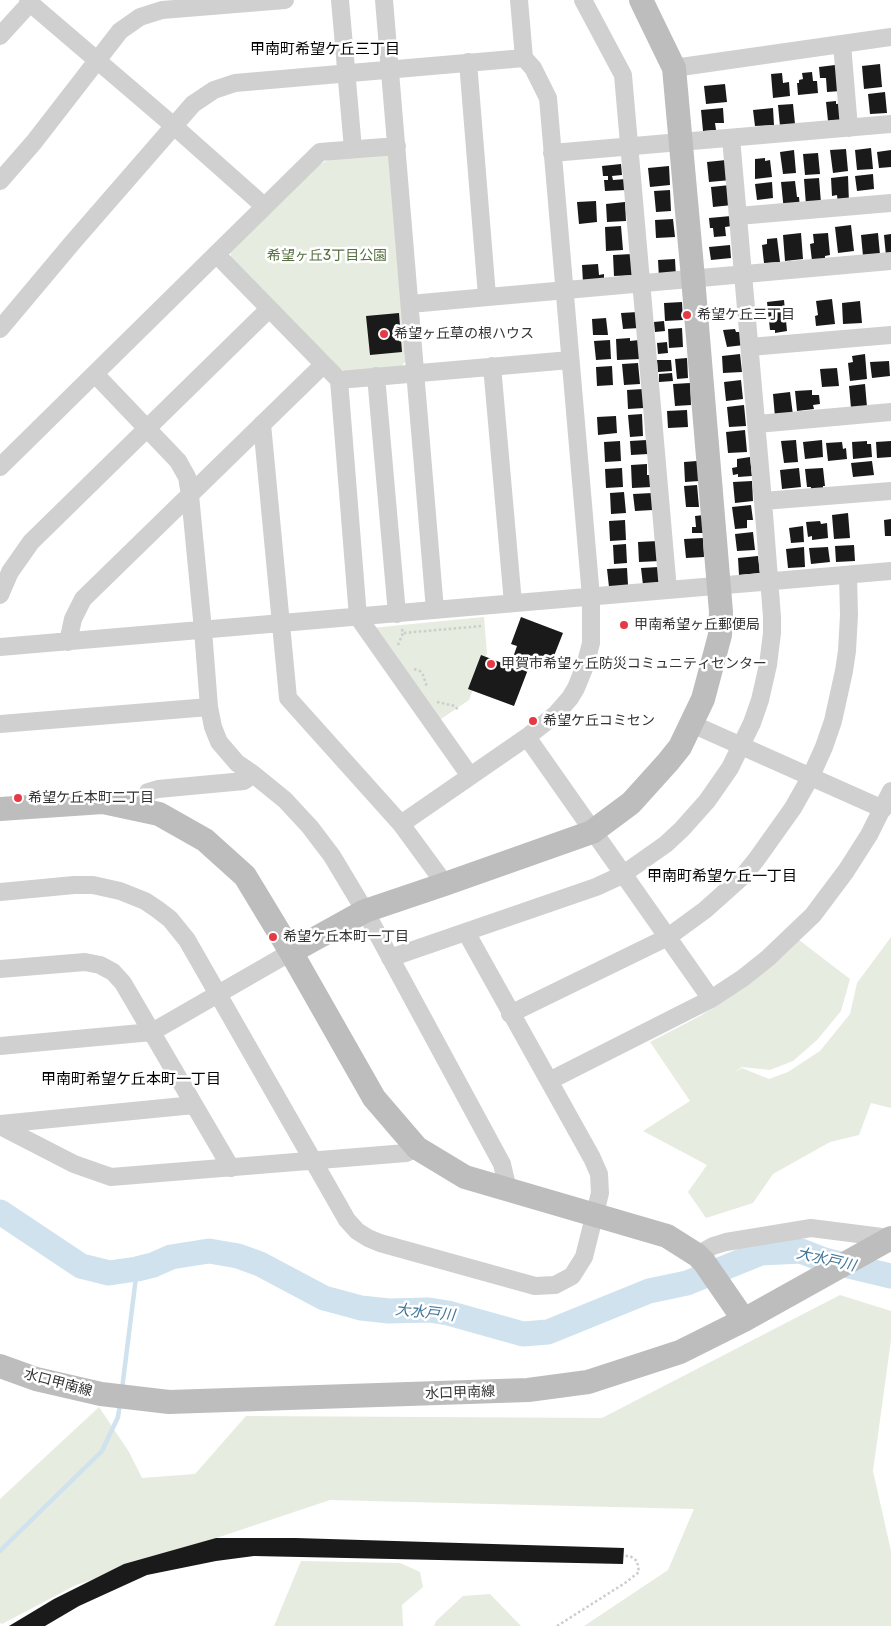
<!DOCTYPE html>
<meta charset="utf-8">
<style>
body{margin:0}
canvas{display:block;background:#fff}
</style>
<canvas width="891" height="1626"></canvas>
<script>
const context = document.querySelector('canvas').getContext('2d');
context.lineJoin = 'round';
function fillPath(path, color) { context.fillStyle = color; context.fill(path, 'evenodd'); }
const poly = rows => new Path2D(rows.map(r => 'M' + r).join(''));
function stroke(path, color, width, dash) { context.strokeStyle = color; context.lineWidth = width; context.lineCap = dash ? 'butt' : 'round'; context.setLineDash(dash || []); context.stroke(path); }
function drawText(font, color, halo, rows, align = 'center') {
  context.font = font + ' Rubik,"Noto Sans JP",sans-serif'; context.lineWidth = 5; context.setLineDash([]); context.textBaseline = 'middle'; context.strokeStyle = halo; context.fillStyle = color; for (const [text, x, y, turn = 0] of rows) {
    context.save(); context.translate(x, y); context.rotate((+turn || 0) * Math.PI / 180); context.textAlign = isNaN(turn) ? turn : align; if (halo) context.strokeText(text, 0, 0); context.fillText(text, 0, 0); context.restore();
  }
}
fillPath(poly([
 [383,152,391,159,408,358,400,368,348,372,334,367,230,261,231,249,318,165,333,158],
 [484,617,487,653,469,700,438,721,371,628],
 [891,937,891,1108,871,1103,859,1135,830,1142,773,1174,753,1203,706,1218,688,1192,707,1165,643,1131,690,1101,650,1042,700,1016,747,986,799,940,850,979,841,1011,817,1040,793,1061,770,1070,742,1067,732,1074,742,1068,769,1079,788,1072,820,1051,850,1014,857,983],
 [840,1295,891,1311,891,1340,873,1471,891,1551,891,1626,584,1626,668,1570,694,1509,330,1500,76,1585,2,1624,0,1623,0,1499,99,1407,129,1452,142,1478,195,1474,246,1416,602,1418],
 [301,1561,400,1563,420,1572,423,1587,402,1605,403,1626,274,1626],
 [490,1594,521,1626,434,1626,436,1621,463,1596]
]), '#e6ecdf');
stroke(poly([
 [122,1389,137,1269],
 [0,1551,102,1451,118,1417,120,1404]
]), '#cfe2ee', 4.5);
stroke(poly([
 [0,1212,81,1266,109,1273,137,1269,153,1265,171,1257,209,1251,238,1256,260,1264,324,1298,361,1308,389,1311,429,1310,448,1313,523,1334,548,1332,649,1291,687,1283,761,1253,801,1251,824,1260,891,1276]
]), '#cfe2ee', 25);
fillPath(poly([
 [880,64,882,87,864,89,862,66],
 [835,65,841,91,827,92,826,78,820,78,819,67],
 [812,72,813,81,817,81,818,93,798,95,797,83,799,83,799,80,803,79,802,73],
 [782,73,783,83,789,82,790,96,773,98,771,74],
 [725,84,727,102,706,104,704,86],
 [885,92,887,113,870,114,868,94],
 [836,101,836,104,845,103,847,119,828,121,826,102],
 [793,104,795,124,780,126,778,105],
 [723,108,724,123,715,123,716,130,703,131,701,110],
 [773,108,774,125,755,126,753,110],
 [871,148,873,169,857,170,855,150],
 [846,149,848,171,833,173,830,150],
 [794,150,796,173,783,174,780,152],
 [891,150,891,167,879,168,877,152],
 [818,153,820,174,805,175,803,154],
 [765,158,765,161,770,160,772,177,755,179,755,159],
 [726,160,731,180,709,182,707,162],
 [621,164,622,175,612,176,613,180,626,179,626,190,605,191,604,180,608,180,608,176,603,176,602,166],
 [669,166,670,185,650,187,648,168],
 [873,174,874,189,857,191,855,176],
 [848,176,849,203,838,205,837,195,832,196,831,178],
 [819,178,821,203,806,205,804,179],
 [795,181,797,197,799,197,800,209,784,211,781,182],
 [772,182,773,198,757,200,755,184],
 [730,185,732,205,713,207,711,187],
 [670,190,671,211,656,212,654,191],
 [596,201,597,222,579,224,577,202],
 [625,202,626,221,607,222,606,204],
 [731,216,732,226,725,227,726,236,714,237,713,228,710,228,709,218],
 [673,219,675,237,656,238,655,220],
 [851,225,854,251,838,253,835,227],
 [621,226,623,250,606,251,605,227],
 [801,233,803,259,785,261,783,235],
 [828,233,830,255,825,256,825,260,812,261,810,244,814,243,813,234],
 [878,233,880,255,863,256,861,235],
 [891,234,891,256,886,256,884,235],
 [777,238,780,262,764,263,762,245,767,244,767,239],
 [730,245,731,258,711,260,709,247],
 [632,254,634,275,614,276,613,255],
 [675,259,676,277,659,278,658,260],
 [598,264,599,275,604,274,604,282,583,283,582,265],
 [832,299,835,324,816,326,815,316,818,315,816,301],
 [784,300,787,331,775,333,775,330,770,330,767,302],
 [860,301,862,323,843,324,842,303],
 [682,302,683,320,665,321,664,303],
 [638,312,639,328,623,329,621,313],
 [399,313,402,352,370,355,366,316],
 [606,318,608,335,593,335,592,319],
 [664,321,665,331,655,332,654,322],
 [682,328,683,347,669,348,668,329],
 [735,329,736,332,742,332,744,345,727,347,723,330],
 [630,338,630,341,639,340,640,359,617,360,616,339],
 [610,340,611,359,596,360,594,341],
 [667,342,668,353,658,354,657,343],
 [740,354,742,372,723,373,722,356],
 [865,354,867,379,850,381,848,363,853,362,852,356],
 [687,358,688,378,677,379,675,359],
 [657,360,671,360,672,371,658,372],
 [889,361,890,376,872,378,870,362],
 [638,363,640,384,624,385,622,364],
 [612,366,613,385,597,386,596,367],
 [837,368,839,386,822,387,820,369],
 [672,373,673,381,659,382,659,374],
 [741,380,743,399,726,401,724,382],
 [690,383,691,405,675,406,673,384],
 [865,384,867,407,851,408,849,386],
 [643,389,644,408,628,409,627,390],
 [812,390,812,395,819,395,820,404,813,405,814,409,797,411,795,391],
 [790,392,793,415,775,417,773,394],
 [744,405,746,426,729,427,727,407],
 [687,410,688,427,668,428,667,411],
 [642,414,643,436,630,437,628,415],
 [616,416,617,433,598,435,597,417],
 [745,430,747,452,728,453,726,432],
 [647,440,648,454,631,455,630,441],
 [796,440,798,462,784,463,781,441],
 [822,440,823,457,805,459,803,442],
 [620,441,621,461,605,462,604,442],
 [867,441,867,444,871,444,872,457,853,459,852,442],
 [891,441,891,457,877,458,876,442],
 [842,442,843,449,846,448,847,459,828,461,826,443],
 [750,457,752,476,738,477,738,474,733,475,732,468,737,467,737,459],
 [697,461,699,481,685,482,684,462],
 [872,461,874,475,853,477,851,463],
 [647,464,647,475,652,475,652,487,632,488,631,465],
 [622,468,623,487,606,488,605,469],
 [799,468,801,487,782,489,780,470],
 [823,468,825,486,823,486,823,489,811,490,811,487,807,487,805,469],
 [752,481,753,501,735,503,733,482],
 [697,485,699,507,686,507,684,486],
 [624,492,626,513,611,514,610,493],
 [652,493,653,510,635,511,633,494],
 [751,505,753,520,747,520,747,528,735,529,732,507],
 [848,513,850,538,834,539,832,515],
 [704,515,705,533,692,533,692,527,696,527,695,516],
 [891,519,891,536,885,536,884,520],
 [625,520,626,540,610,541,609,521],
 [820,521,821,524,827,523,828,538,812,540,812,536,808,537,806,522],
 [803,526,804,542,791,543,789,528],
 [753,532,755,550,737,551,735,534],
 [703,538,704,557,686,558,684,539],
 [658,541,660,561,639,562,638,542],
 [626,544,627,563,614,564,613,545],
 [854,545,855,561,836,562,835,546],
 [804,547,805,567,788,568,786,549],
 [828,547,830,562,811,564,809,548],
 [758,556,760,573,739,575,738,558],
 [659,567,661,583,643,585,641,568],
 [627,568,628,585,609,587,607,569],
 [521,617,563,633,552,661,534,654,514,706,468,689,481,655,510,666,517,646,511,644],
 [216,1538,296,1538,624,1548,623,1564,254,1556,216,1561,147,1575,79,1606,45,1626,9,1626,54,1599,124,1564]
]), '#1a1a1a');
stroke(poly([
 [402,629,403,633,482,626],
 [398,645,403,633],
 [414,669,420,671,423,675,427,687],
 [437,702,455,706,458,710],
 [557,1626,625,1583,639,1572,637,1561,630,1556,623,1556]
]), '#cdcdcd', 2.5, [2.5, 2.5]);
stroke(poly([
 [28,0,30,3,175,127,264,206],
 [340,0,353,149],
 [384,0,435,610],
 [583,0,623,75,668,590],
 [0,36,30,3],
 [842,44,849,128],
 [468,62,487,296],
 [674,68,891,37],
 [552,153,891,124],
 [0,181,34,142,120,31,140,17,162,10,285,0],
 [738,216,891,203],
 [217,255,339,380,570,360],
 [410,304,891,261],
 [0,329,73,242,193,104,214,90,235,83,524,58],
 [750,347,891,335],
 [492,366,513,603],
 [95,374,178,461,187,477,190,495,203,630,209,707,213,727,219,742,237,763,253,774,285,800,310,827,332,856,365,911,502,1164,508,1190],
 [376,376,397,614],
 [339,380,358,617,470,776],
 [262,424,288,698,401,824,445,884],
 [757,424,891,412],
 [0,467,320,152,397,146],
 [763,501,891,491],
 [0,595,10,572,31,542,269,309],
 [68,642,73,619,83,599,323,365],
 [0,647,891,571],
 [0,724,209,707],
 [692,724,883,809],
 [527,737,711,999],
 [142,810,148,792,158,789,244,781,253,774],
 [401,824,527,737,556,714,570,698,576,688,585,666,591,643,591,597,548,98,533,68,524,58,519,0],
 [0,892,74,885,93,885,120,891,145,901,157,909,170,919,187,940,347,1220,357,1231,368,1238,380,1243,535,1286,555,1285,572,1276,584,1257,600,1193,599,1174,592,1158,466,932],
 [390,958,596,887,622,875,666,844,682,829,707,801,730,768,752,723,760,700,768,665,772,633,772,617,763,501,731,138],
 [0,969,85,962,100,965,113,972,123,983,231,1168],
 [510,1014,668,937,705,910,743,876,756,860,793,808,811,776,824,747,833,721,844,671,847,651,849,615,848,575],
 [0,1046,152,1032,291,952],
 [549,1081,711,999,743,978,768,958,813,915,846,871,869,835,891,791],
 [0,1124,194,1105],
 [0,1126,74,1164,111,1177,406,1153,417,1148],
 [697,1255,713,1246,726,1242,811,1228,890,1238]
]), '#d0d0d0', 18);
stroke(poly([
 [0,809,103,802,159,814,205,840,245,876,291,952,374,1098,417,1148,465,1177,667,1236,697,1255,704,1262,744,1320],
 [291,952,365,911,445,884,592,832,631,803,668,762,680,747,703,699,720,635,721,612,693,278,674,68,641,0],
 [0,1366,36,1379,101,1394,169,1402,528,1390,588,1382,680,1352,744,1320,891,1238]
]), '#bdbdbd', 24);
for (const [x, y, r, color] of [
 [687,315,5,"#e63946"],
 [384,334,5,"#e63946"],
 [624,625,5,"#e63946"],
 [491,664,5,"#e63946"],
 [533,721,5,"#e63946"],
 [18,798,5,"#e63946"],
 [273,937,5,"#e63946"]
]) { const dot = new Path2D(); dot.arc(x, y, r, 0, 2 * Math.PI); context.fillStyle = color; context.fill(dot); stroke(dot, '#fff', 2); }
drawText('14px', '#56703f', '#fff', [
 ["希望ヶ丘3丁目公園",327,256]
]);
drawText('14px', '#333', '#fff', [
 ["希望ケ丘三丁目",697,315],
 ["希望ヶ丘草の根ハウス",394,334],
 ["甲南希望ヶ丘郵便局",634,625],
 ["甲賀市希望ヶ丘防災コミュニティセンター",501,664],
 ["希望ケ丘コミセン",543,721],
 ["希望ケ丘本町二丁目",28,798],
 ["希望ケ丘本町一丁目",283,937]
], 'left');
drawText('14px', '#333', '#fff', [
 ["水口甲南線",58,1383,15],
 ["水口甲南線",460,1393,-2]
]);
drawText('15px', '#000', '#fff', [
 ["甲南町希望ケ丘三丁目",325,50],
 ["甲南町希望ケ丘一丁目",722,877],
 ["甲南町希望ケ丘本町一丁目",131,1080]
]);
drawText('italic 15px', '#3f7597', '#fff', [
 ["大水戸川",826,1260,13],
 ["大水戸川",425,1313,6]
]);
</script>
